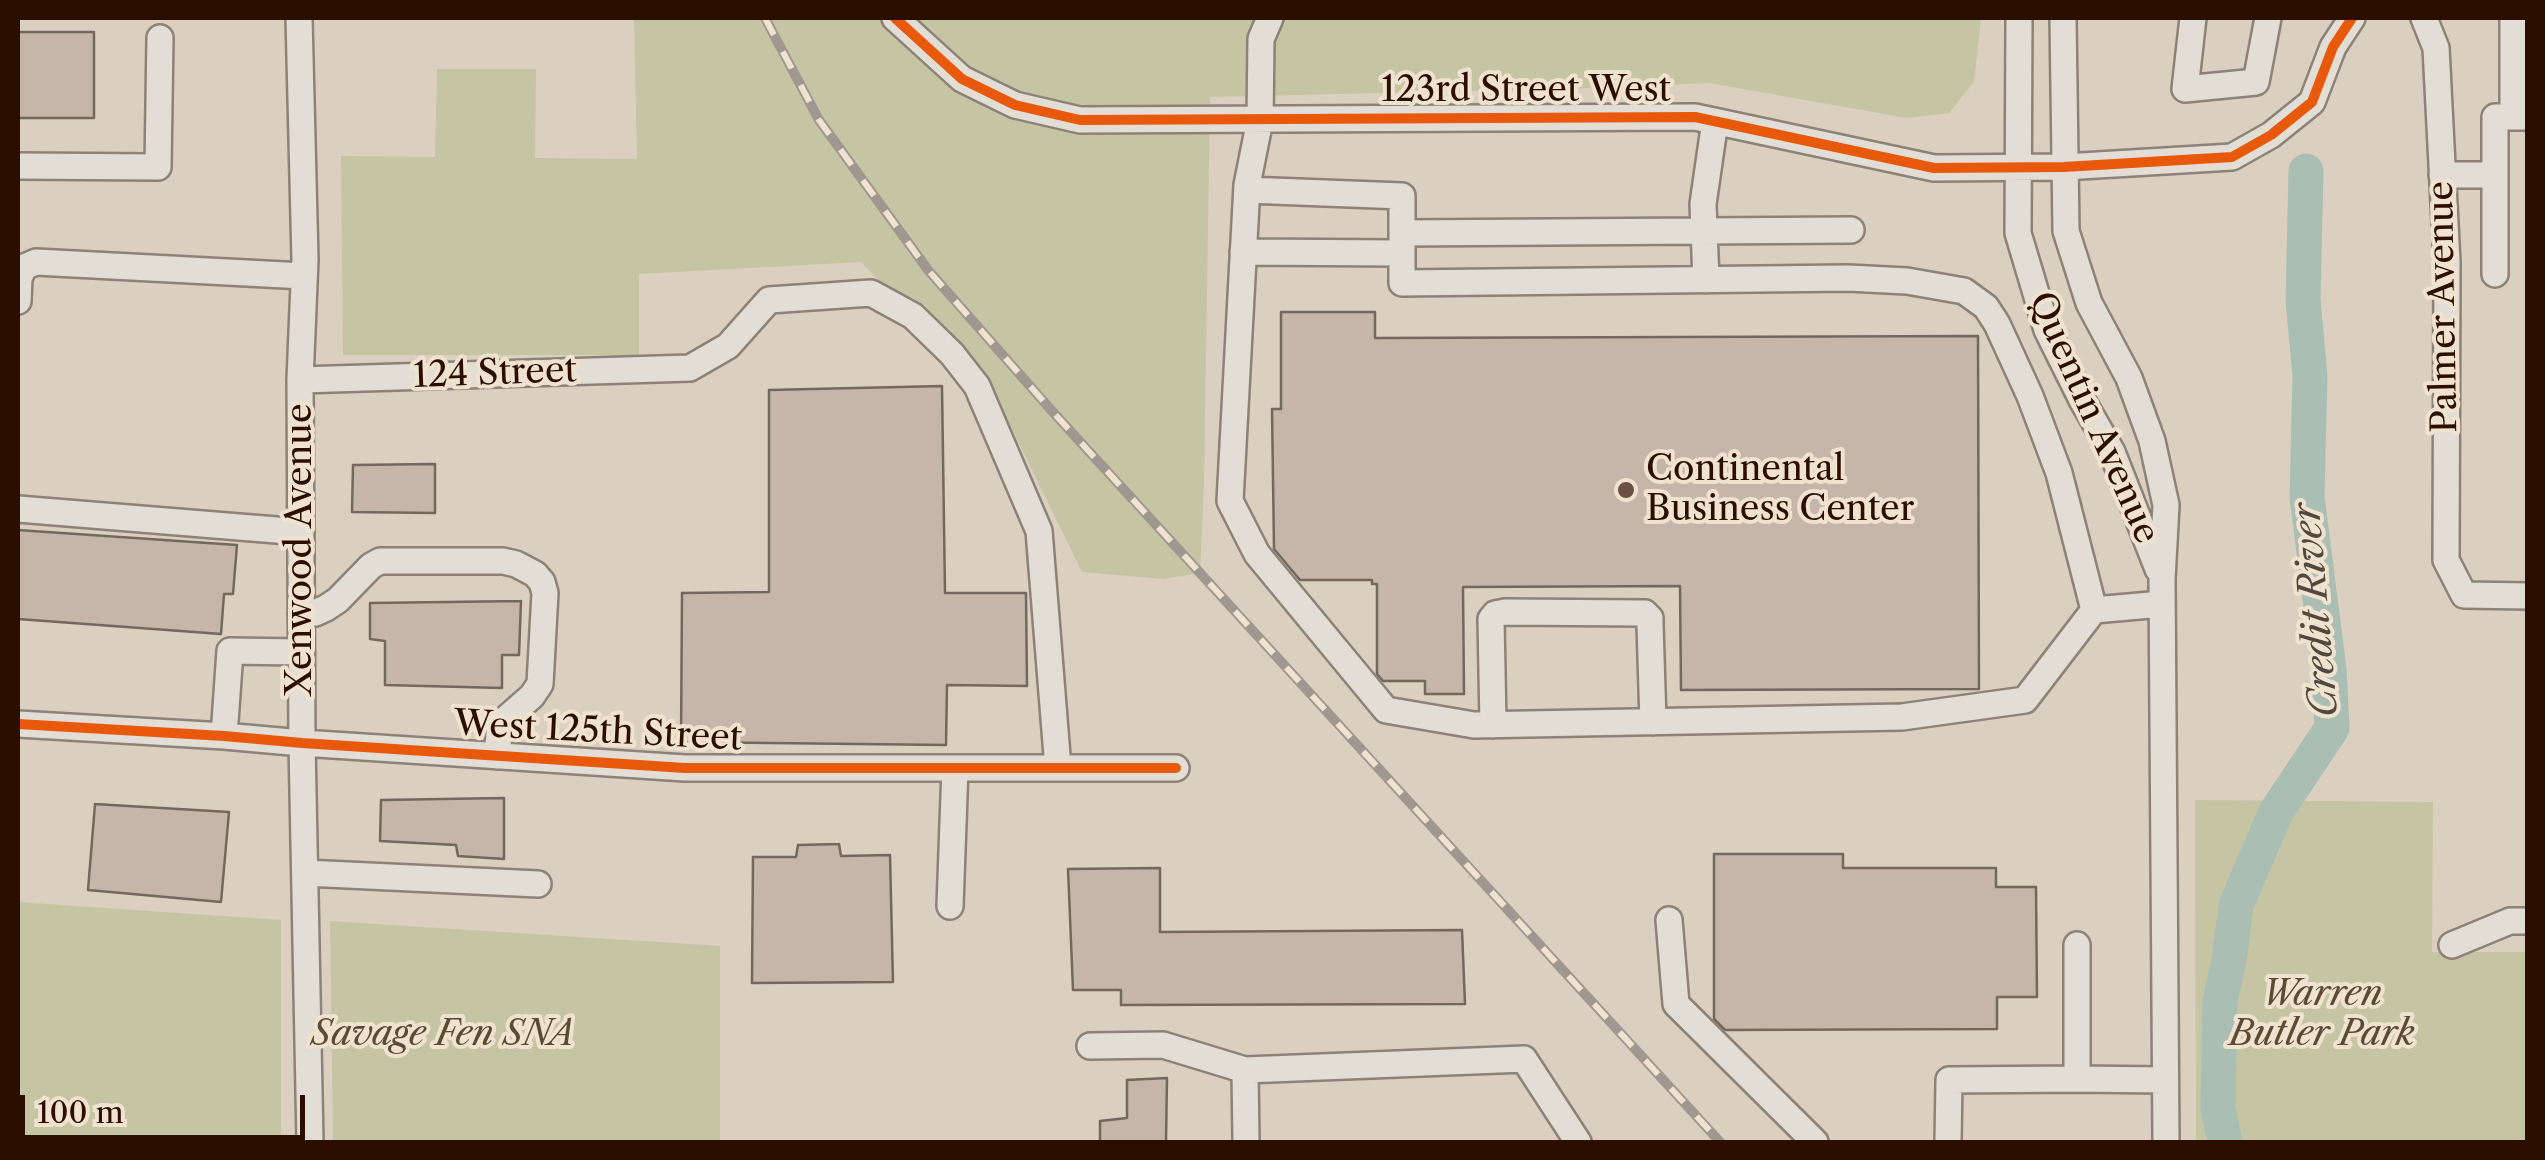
<!DOCTYPE html>
<style>
body{margin:0}
#map{position:relative;width:2545px;height:1160px;overflow:hidden;background:#dbd0bf;font-family:"Libre Caslon Text",serif}
canvas{display:block}
.frame{position:absolute;inset:0;border:20px solid #2c0e00;pointer-events:none}
.scale{position:absolute;left:20px;top:1095px;width:285px;height:45px;box-sizing:border-box;border:5px solid #2c0e00;border-top:0;padding-left:12px;font-size:30px;line-height:35px;white-space:nowrap;color:#2c0e00;-webkit-text-stroke:8px #efe2ce;paint-order:stroke}
</style>
<div id="map">
<canvas width="2545" height="1160"></canvas>
<div class="frame"></div>
<div class="scale">100 m</div>
</div>
<script>
const context = document.querySelector('canvas').getContext('2d');
context.lineJoin = 'round';
function fillPath(path, color) { context.fillStyle = color; context.fill(path, 'evenodd'); }
const poly = rows => new Path2D(rows.map(r => 'M' + r).join(''));
function stroke(path, color, width, dash) { context.strokeStyle = color; context.lineWidth = width; context.lineCap = dash ? 'butt' : 'round'; context.setLineDash(dash || []); context.stroke(path); }
function drawText(font, color, halo, rows, align = 'center') {
  context.font = font + ' "Libre Caslon Text",serif'; context.lineWidth = 8; context.setLineDash([]); context.textBaseline = 'middle'; context.strokeStyle = halo; context.fillStyle = color; for (const [text, x, y, turn = 0] of rows) {
    context.save(); context.translate(x, y); context.rotate((+turn || 0) * Math.PI / 180); context.textAlign = isNaN(turn) ? turn : align; if (halo) context.strokeText(text, 0, 0); context.fillText(text, 0, 0); context.restore();
  }
}
fillPath(poly([
 [634,18,1981,18,1974,82,1949,113,1907,118,1709,83,1596,88,1210,97,1204,484,1200,573,1164,579,1082,572,1007,419,937,339,861,262,639,274,639,355,343,355,341,156,435,157,437,69,536,69,535,158,637,159],
 [2195,800,2433,802,2432,952,2527,952,2527,1142,2196,1142],
 [18,902,281,920,281,1142,18,1142],
 [330,921,720,946,720,1142,333,1142]
]), '#c5c5a4');
stroke(poly([
 [2225,1142,2218,1109,2220,1001,2229,961,2236,905,2276,812,2332,728,2329,669,2307,497,2310,376,2303,300,2306,171]
]), '#abbeb4', 35);
const building = poly([
 [18,32,94,32,94,118,18,118,18,32],
 [1281,312,1375,312,1375,338,1978,336,1979,689,1681,690,1680,586,1463,587,1464,694,1425,694,1425,681,1383,681,1377,674,1377,584,1372,584,1372,580,1300,580,1274,549,1272,409,1281,409,1281,312],
 [942,386,945,593,1026,593,1027,686,947,685,946,745,681,742,682,593,769,592,769,390,942,386],
 [435,464,435,513,352,512,353,465,435,464],
 [18,530,237,545,233,594,224,594,221,634,18,619,18,530],
 [521,601,519,655,502,655,502,688,385,685,385,641,370,639,370,603,521,601],
 [504,798,504,859,458,856,456,845,380,841,381,800,504,798],
 [95,804,229,812,221,902,88,890,95,804],
 [839,844,841,856,890,855,893,982,752,983,753,857,796,857,798,845,839,844],
 [1714,854,1843,854,1843,868,1996,868,1996,887,2036,887,2037,997,1997,997,1997,1029,1725,1030,1714,1019,1714,854],
 [1160,868,1160,932,1462,930,1465,1004,1121,1005,1121,990,1073,990,1068,869,1160,868],
 [1167,1078,1166,1142,1100,1142,1100,1121,1127,1118,1127,1080,1167,1078]
]);
fillPath(building, '#c6b5a9');
stroke(building, '#73685e', 2.5);
const minor = poly([
 [299,18,305,260,300,380,302,743,310,1142],
 [895,18,962,79,1015,105,1080,120,1695,117,1934,168,2064,167,2232,157,2271,135,2312,102,2333,47,2352,18],
 [1270,18,1261,39,1260,120,1247,185,1230,501,1257,554,1386,710,1474,725,1902,717,2025,700,2094,610,2162,604],
 [2019,18,2018,233,2047,330,2082,400,2112,452,2158,569],
 [2063,18,2066,231,2089,303,2129,378,2152,441,2166,505,2162,579,2166,1142],
 [2193,18,2185,89,2256,82,2268,18],
 [2424,18,2436,48,2447,262,2446,560,2464,595,2528,596],
 [2513,18,2513,117,2528,117],
 [18,166,158,167,160,38],
 [2442,175,2495,175,2495,117,2513,117],
 [1247,190,1402,196,1402,283,1848,278,1907,281,1964,291,1986,307,1997,324,2030,396,2059,473,2094,610],
 [1402,233,1851,230],
 [1243,252,1402,253],
 [2495,274,2495,175],
 [1706,280,1703,204,1715,121],
 [18,301,19,278,24,267,36,262,304,276],
 [300,380,690,368,728,346,769,300,871,293,913,316,952,354,977,386,1039,531,1058,768],
 [18,509,301,532],
 [301,614,315,613,326,608,338,600,371,566,380,561,503,561,516,564,535,574,542,582,545,593,540,684,532,696,500,724,497,756],
 [18,724,224,736,302,743,685,768,1176,768],
 [1493,725,1491,619,1495,614,1505,612,1645,613,1650,618,1650,625,1653,722],
 [224,736,230,651,301,652],
 [305,873,538,884],
 [950,906,955,768],
 [1669,920,1676,1004,1815,1142],
 [2077,945,2077,1079,2165,1080],
 [2452,945,2510,921,2528,921],
 [1090,1046,1163,1045,1245,1070],
 [1246,1142,1245,1070,1524,1059,1578,1142],
 [1948,1142,1949,1080,2077,1079]
]);
stroke(minor, '#8c8277', 30);
stroke(minor, '#e3ded5', 25);
const rail = poly([
 [765,18,819,120,928,270,1052,411,1720,1142]
]);
stroke(rail, '#a09890', 10);
stroke(rail, '#efe2ce', 6, [19]);
stroke(poly([
 [895,18,962,79,1015,105,1080,120,1695,117,1934,168,2064,167,2232,157,2271,135,2312,102,2333,47,2352,18],
 [18,724,224,736,302,743,685,768,1176,768]
]), '#e8590c', 10);
for (const [x, y, r, color] of [
 [1626,490,10,"#695243"]
]) { const dot = new Path2D(); dot.arc(x, y, r, 0, 2 * Math.PI); context.fillStyle = color; context.fill(dot); stroke(dot, '#efe2ce', 4); }
drawText('35px', '#2c0e00', '#efe2ce', [
 ["123rd Street West",1526,91],
 ["Palmer Avenue",2444,307,-91],
 ["124 Street",495,374,-2],
 ["Quentin Avenue",2093,418,66],
 ["Xenwood Avenue",301,550,-90],
 ["West 125th Street",598,732,3]
]);
drawText('35px', '#2c0e00', '#efe2ce', [
 ["Continental",1646,470],
 ["Business Center",1646,510]
], 'left');
drawText('italic 35px', '#5b4b32', '#efe2ce', [
 ["Warren",2322,995],
 ["Butler Park",2322,1035],
 ["Savage Fen SNA",443,1035]
]);
drawText('italic 38px', '#51493e', '#efe2ce', [
 ["Credit River",2317,610,-95]
]);
</script>
